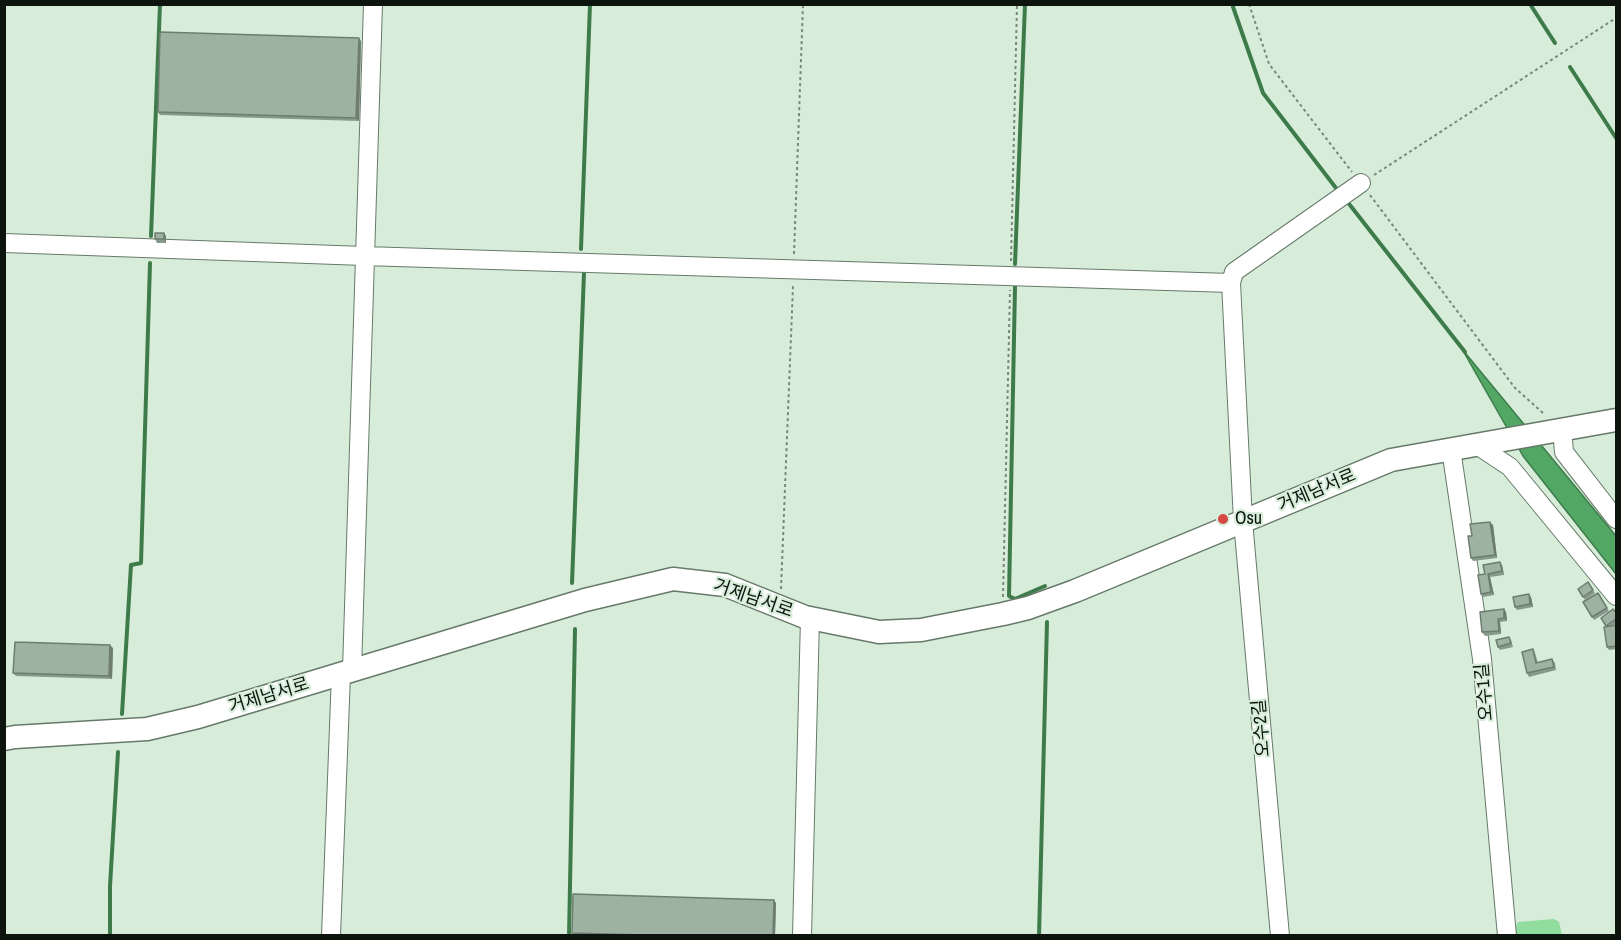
<!DOCTYPE html>
<meta charset="utf-8">
<style>
body{margin:0}
#map{position:relative;width:1621px;height:940px;overflow:hidden;background:#d7edda;font-family:"Archivo Narrow",sans-serif}
canvas{display:block}
.frame{position:absolute;inset:0;border:6px solid #0d140e;pointer-events:none}
</style>
<div id="map">
<canvas width="1621" height="940"></canvas>
<div class="frame"></div>
</div>
<script>
const context = document.querySelector('canvas').getContext('2d');
context.lineJoin = 'round';
function fillPath(path, color) { context.fillStyle = color; context.fill(path, 'evenodd'); }
const poly = rows => new Path2D(rows.map(r => 'M' + r).join(''));
function stroke(path, color, width, dash) { context.strokeStyle = color; context.lineWidth = width; context.lineCap = dash ? 'butt' : 'round'; context.setLineDash(dash || []); context.stroke(path); }
function drawText(font, color, halo, rows, align = 'center') {
  context.font = font + ' "Archivo Narrow","Noto Sans KR",sans-serif'; context.lineWidth = 4.5; context.setLineDash([]); context.textBaseline = 'middle'; context.strokeStyle = halo; context.fillStyle = color; for (const [text, x, y, turn = 0] of rows) {
    context.save(); context.translate(x, y); context.rotate((+turn || 0) * Math.PI / 180); context.textAlign = isNaN(turn) ? turn : align; if (halo) context.strokeText(text, 0, 0); context.fillText(text, 0, 0); context.restore();
  }
}
fillPath(poly([
 [1554,919,1559,922,1562,935,1515,935,1515,929,1518,922]
]), '#90dd9e');
const water = poly([
 [1462,349,1616,536,1616,574,1523,456,1462,349]
]);
fillPath(water, '#53a765');
stroke(water, '#3e7b4b', 1.5);
stroke(poly([
 [1232,4,1263,93,1339,192],
 [1530,4,1555,43],
 [1570,67,1616,138],
 [1346,200,1465,352],
 [151,236,160,4],
 [581,249,590,4],
 [1015,264,1025,4],
 [1015,286,1009,596,1015,599,1045,586],
 [572,583,584,273],
 [122,714,131,565,141,563,150,263],
 [110,936,110,886,118,752],
 [569,936,575,629],
 [1039,936,1047,622]
]), '#3e7b4b', 4);
const minor = poly([
 [4,243,364,256,1231,283],
 [1562,429,1564,452,1616,519],
 [1477,445,1510,467,1616,596],
 [1451,449,1482,659,1507,936],
 [352,670,373,4],
 [331,936,341,674],
 [802,936,810,618],
 [1280,936,1243,521,1231,283,1234,272,1361,183]
]);
const major = poly([
 [4,739,15,737,147,729,198,717,585,600,673,579,725,585,805,617,879,632,921,630,1003,614,1028,608,1075,591,1391,460,1616,420]
]);
stroke(minor, '#677a69', 20);
stroke(major, '#677a69', 25);
stroke(poly([
 [1249,4,1269,64,1352,172],
 [1374,175,1616,18],
 [1370,195,1515,388,1544,414],
 [794,254,803,4],
 [1011,261,1017,4],
 [781,589,793,286],
 [1003,597,1010,290]
]), '#79887b', 2, [3, 3]);
stroke(minor, '#fff', 18);
stroke(major, '#fff', 22);
fillPath(poly([
 [361,41,359,121,160,115,158,112],
 [166,236,166,243,157,243,155,239],
 [1493,525,1497,558,1473,561,1471,558,1472,536],
 [1502,565,1504,575,1490,577,1494,595,1483,597,1481,594,1485,574],
 [1588,582,1595,593,1585,600,1578,589],
 [1598,593,1609,611,1594,620,1583,602],
 [1531,597,1533,607,1517,610,1515,607],
 [1504,609,1506,612,1507,621,1500,622,1501,634,1485,636,1482,632],
 [1617,614,1617,623,1612,626,1617,625,1617,649,1609,650,1607,647,1607,627,1601,618],
 [1509,637,1511,640,1513,647,1500,650,1498,647],
 [113,648,112,679,16,676,13,673],
 [1533,649,1535,653,1538,663,1552,659,1555,663,1556,670,1529,677,1527,673],
 [776,903,775,936,574,936,572,933]
]), '#87998a');
fillPath(poly([
 [359,38,361,41,359,121,356,118],
 [164,233,166,236,166,243,164,239],
 [1490,522,1493,525,1497,558,1495,555],
 [1500,562,1502,565,1504,575,1502,571],
 [1488,574,1490,577,1494,595,1491,592],
 [1529,594,1531,597,1533,607,1530,604],
 [1504,609,1506,612,1507,621,1504,618],
 [1498,619,1500,622,1501,634,1499,631],
 [110,645,113,648,112,679,109,676],
 [774,900,776,903,775,936,773,936]
]), '#6e7d70');
const building = poly([
 [160,32,359,38,356,118,158,112,160,32],
 [155,233,164,233,164,239,155,239,155,233],
 [1490,522,1495,555,1471,558,1468,536,1472,536,1470,524,1490,522],
 [1500,562,1502,571,1488,574,1491,592,1481,594,1478,575,1485,574,1483,565,1500,562],
 [1588,582,1593,590,1583,597,1578,589,1588,582],
 [1598,593,1607,608,1592,617,1583,602,1598,593],
 [1529,594,1530,604,1515,607,1513,597,1529,594],
 [1504,609,1504,618,1498,619,1499,631,1482,632,1480,612,1504,609],
 [1613,609,1617,614,1617,618,1606,626,1601,618,1613,609],
 [1617,625,1617,646,1607,647,1604,627,1617,625],
 [1509,637,1511,643,1498,647,1496,640,1509,637],
 [15,642,110,645,109,676,13,673,15,642],
 [1533,649,1536,663,1552,659,1554,667,1527,673,1522,652,1533,649],
 [573,894,774,900,773,936,677,936,572,933,573,894]
]);
fillPath(building, '#9db2a0');
stroke(building, '#6e7d70', 1.5);
for (const [x, y, r, color] of [
 [1223,519,6,"#d64842"]
]) { const dot = new Path2D(); dot.arc(x, y, r, 0, 2 * Math.PI); context.fillStyle = color; context.fill(dot); stroke(dot, '#d7edda', 2); }
drawText('18px', '#0d140e', '#d7edda', [
 ["거제남서로",1317,491,-23],
 ["거제남서로",753,599,19],
 ["오수1길",1485,692,-95],
 ["거제남서로",269,696,-17],
 ["오수2길",1262,728,-95]
]);
drawText('18px', '#0d140e', '#d7edda', [
 ["Osu",1235,519]
], 'left');
</script>
